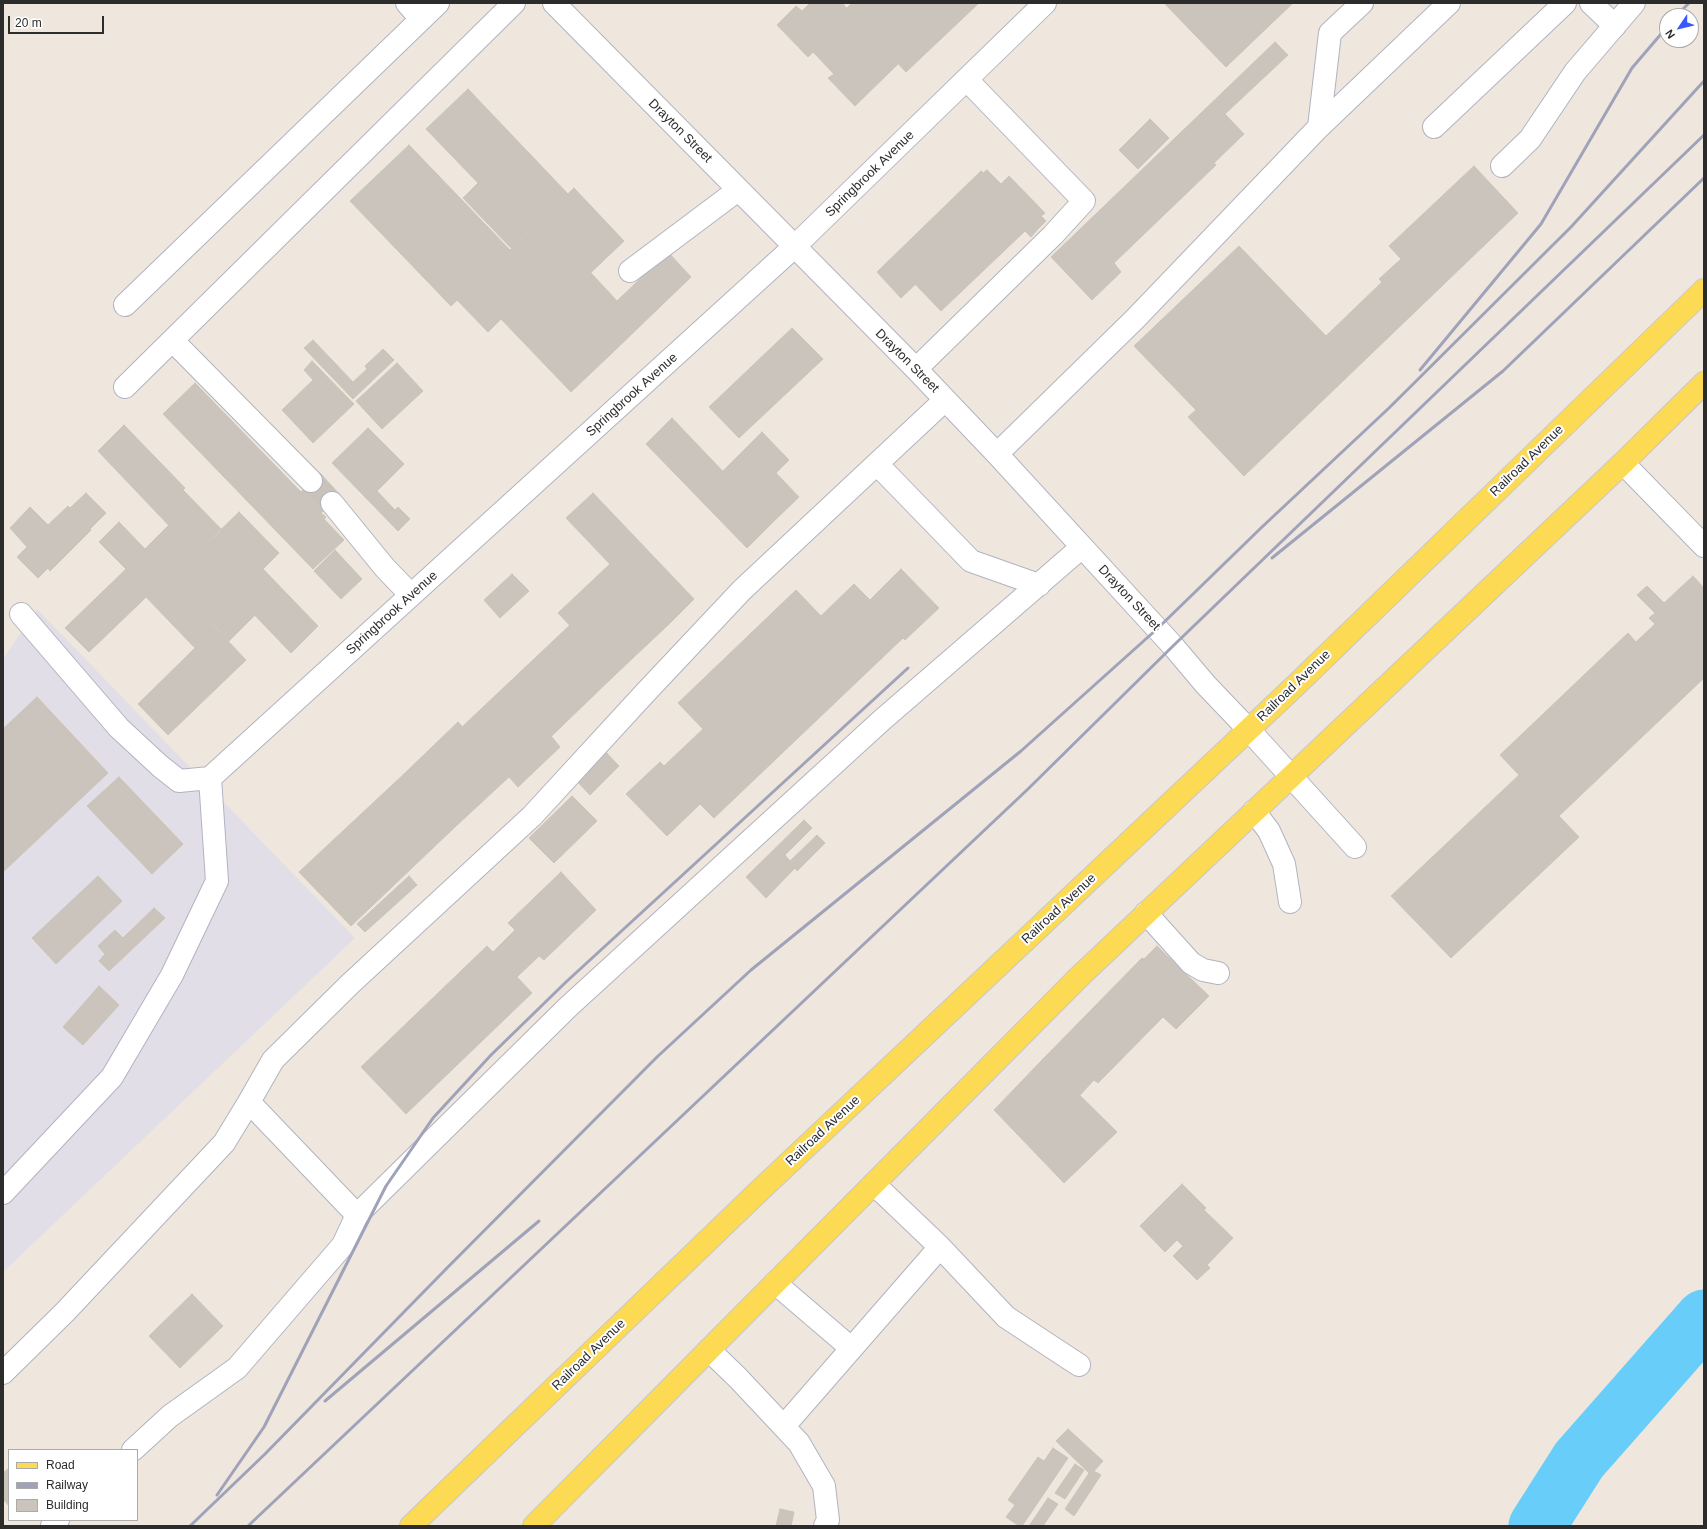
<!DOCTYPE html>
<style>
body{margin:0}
#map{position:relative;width:1707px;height:1529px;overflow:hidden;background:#efe7dd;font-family:Helvetica,sans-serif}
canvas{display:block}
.frame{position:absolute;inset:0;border:4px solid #2c2c2c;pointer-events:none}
.legend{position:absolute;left:8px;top:1449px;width:130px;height:72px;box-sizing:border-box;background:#fff;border:1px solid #ababab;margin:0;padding:5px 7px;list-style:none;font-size:12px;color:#2c2c2c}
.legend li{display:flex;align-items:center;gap:8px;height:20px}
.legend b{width:20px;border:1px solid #ababab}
.north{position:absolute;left:1659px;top:8px;width:40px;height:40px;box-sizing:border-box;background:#fff;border:1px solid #ababab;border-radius:50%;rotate:235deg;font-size:11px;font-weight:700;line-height:16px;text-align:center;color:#2c2c2c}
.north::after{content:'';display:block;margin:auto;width:14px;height:18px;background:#3958ff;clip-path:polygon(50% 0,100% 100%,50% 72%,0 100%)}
.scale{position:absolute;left:8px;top:16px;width:96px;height:18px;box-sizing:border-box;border:2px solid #2c2c2c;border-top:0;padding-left:5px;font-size:12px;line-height:14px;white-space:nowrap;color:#2c2c2c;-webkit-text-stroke:3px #fff;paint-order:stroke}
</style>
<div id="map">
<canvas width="1707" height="1529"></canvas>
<div class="frame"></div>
<ul class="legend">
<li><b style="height:5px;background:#fdda54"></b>Road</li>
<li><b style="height:5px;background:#9fa2b8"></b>Railway</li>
<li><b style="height:11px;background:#cac4bc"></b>Building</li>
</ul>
<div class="north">N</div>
<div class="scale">20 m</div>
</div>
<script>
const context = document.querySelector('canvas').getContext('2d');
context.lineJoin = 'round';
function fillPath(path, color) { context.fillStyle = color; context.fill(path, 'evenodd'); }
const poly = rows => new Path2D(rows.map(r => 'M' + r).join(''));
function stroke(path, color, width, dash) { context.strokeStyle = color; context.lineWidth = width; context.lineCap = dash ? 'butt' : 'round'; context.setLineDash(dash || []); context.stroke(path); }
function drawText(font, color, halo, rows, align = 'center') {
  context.font = font + ' Helvetica,sans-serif'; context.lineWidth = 4; context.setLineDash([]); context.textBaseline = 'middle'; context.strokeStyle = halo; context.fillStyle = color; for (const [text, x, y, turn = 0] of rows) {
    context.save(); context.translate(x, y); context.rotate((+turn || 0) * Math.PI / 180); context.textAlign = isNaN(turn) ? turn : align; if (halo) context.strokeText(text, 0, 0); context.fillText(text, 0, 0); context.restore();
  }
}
fillPath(poly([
 [37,609,355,938,3,1272,3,659]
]), '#e1dee7');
stroke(poly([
 [1537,1526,1579,1460,1704,1318]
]), '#68cef9', 57);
const building = poly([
 [810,3,842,3,898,64,855,106,828,78,834,74,813,52,808,57,777,25,796,6,802,11,810,3],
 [852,3,979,3,906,72,847,8,852,3],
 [1164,3,1293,3,1226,67,1164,3],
 [1275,42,1288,55,1225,114,1244,134,1214,163,1216,165,1114,263,1121,272,1092,300,1051,257,1275,42],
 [468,89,568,194,512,249,463,198,478,183,426,129,468,89],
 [1150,119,1169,138,1138,169,1119,150,1150,119],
 [409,145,510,250,451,306,350,201,409,145],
 [1474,166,1518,213,1244,476,1188,417,1196,410,1134,346,1239,246,1326,336,1382,282,1379,279,1401,259,1389,246,1474,166],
 [987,170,1001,184,1009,176,1045,213,1041,216,1046,221,1037,230,983,173,987,170],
 [981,171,1006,198,901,298,877,272,981,171],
 [574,188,624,241,560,302,510,250,574,188],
 [1006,198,1037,230,1031,237,1025,231,941,311,915,284,1006,198],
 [510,250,610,355,571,392,501,319,488,332,457,300,510,250],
 [668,252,691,277,610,355,560,302,591,273,617,301,668,252],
 [792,328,823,359,739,438,709,407,792,328],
 [313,340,353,382,367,369,365,366,383,349,394,360,353,399,304,348,313,340],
 [312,361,354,404,313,443,282,410,313,380,304,370,312,361],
 [397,363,423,391,382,429,356,401,397,363],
 [195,383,301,492,320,473,340,495,321,513,326,517,324,519,344,540,313,569,163,414,195,383],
 [672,418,772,523,747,548,646,444,672,418],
 [124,425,185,488,183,490,222,530,196,554,98,451,124,425],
 [368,428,404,464,377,491,395,510,398,507,410,519,398,531,332,463,368,428],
 [762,432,789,460,776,473,799,497,772,523,723,471,762,432],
 [86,493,106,513,90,529,91,530,50,571,48,568,38,578,17,557,27,547,10,528,30,507,48,525,68,506,70,508,86,493],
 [593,493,694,599,668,625,566,518,593,493],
 [239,512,279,553,263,569,318,626,291,653,196,554,239,512],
 [119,522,145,549,169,525,255,615,229,641,167,577,89,652,65,628,126,569,99,542,119,522],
 [335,550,362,579,341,599,314,571,335,550],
 [610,564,668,625,616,674,558,613,610,564],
 [901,569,939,608,905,640,903,638,714,818,700,804,667,836,626,794,660,762,664,766,703,729,678,703,796,590,821,616,854,584,870,600,901,569],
 [512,574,529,591,500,618,484,600,512,574],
 [1693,576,1704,588,1704,678,1559,816,1579,837,1451,958,1391,896,1519,775,1500,755,1628,633,1636,642,1655,624,1649,618,1655,613,1637,595,1647,586,1664,603,1693,576],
 [167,577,246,660,168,735,138,704,195,648,146,597,167,577],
 [570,625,616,674,509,777,462,727,570,625],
 [37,697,108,773,3,872,3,729,37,697],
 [458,722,509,777,455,827,404,774,458,722],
 [551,736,560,747,518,787,509,777,551,736],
 [601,747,619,766,590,795,572,776,601,747],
 [404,774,455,827,351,926,299,872,404,774],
 [119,777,183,844,152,874,87,806,119,777],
 [572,796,597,821,554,863,529,838,572,796],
 [804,820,812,828,785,855,790,861,817,835,825,843,797,871,795,868,766,898,746,877,804,820],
 [561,872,596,910,544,960,539,956,517,977,532,993,406,1114,361,1067,487,946,493,952,515,930,508,923,561,872],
 [98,876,122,901,56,964,32,938,98,876],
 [409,876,417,885,365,932,357,924,409,876],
 [154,908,165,918,109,971,99,961,105,954,98,946,115,930,123,938,154,908],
 [1157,946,1209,996,1176,1029,1163,1017,1098,1083,1094,1080,1080,1095,1043,1059,1142,958,1144,959,1157,946],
 [99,986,119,1005,83,1045,63,1027,99,986],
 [1043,1059,1117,1132,1064,1183,994,1110,1043,1059],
 [1182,1184,1206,1208,1204,1210,1233,1238,1207,1265,1210,1268,1197,1280,1173,1256,1183,1246,1177,1240,1165,1252,1140,1226,1182,1184],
 [192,1294,223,1326,180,1368,149,1336,192,1294],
 [1068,1429,1103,1461,1094,1471,1101,1475,1074,1516,1065,1509,1089,1473,1056,1441,1068,1429],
 [1053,1448,1068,1458,1022,1526,1019,1526,1006,1517,1015,1505,1008,1500,1038,1457,1044,1461,1053,1448],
 [1075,1464,1084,1470,1065,1499,1055,1493,1075,1464],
 [9,1468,9,1506,3,1499,3,1473,9,1468],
 [1048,1498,1058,1504,1043,1526,1029,1526,1048,1498],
 [780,1509,794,1512,791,1526,776,1526,780,1509]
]);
fillPath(building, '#cac4bc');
stroke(building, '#cac4b6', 1);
stroke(poly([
 [311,481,332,503]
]), '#c8c2ba', 22, [22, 11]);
const minor = poly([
 [407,3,421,19],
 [554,3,916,369,997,454,1173,646,1206,685,1249,730,1355,847],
 [1591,3,1615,26],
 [1319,127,1330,33,1362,3],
 [1434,127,1565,3],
 [1502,166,1530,139,1575,72,1634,3],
 [630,271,738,190],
 [125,305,438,3],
 [173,341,311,481],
 [916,369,1053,235,1084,201,967,80],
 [125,387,514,3],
 [945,400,742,590,646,692,532,816,350,984,273,1060,249,1102,357,1215,568,1007,882,720,1082,547],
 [997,454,1135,319,1319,127,1449,3],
 [1623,463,1704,546],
 [877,464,971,561,1039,585],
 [332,503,385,568,411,595],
 [21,614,119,728,160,766,179,781,210,778],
 [210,778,794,247,1045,3],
 [1254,811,1269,831,1284,864,1290,902],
 [1146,913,1191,963,1203,970,1218,973],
 [874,1184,940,1247,1006,1317,1079,1365],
 [3,1193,112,1077,172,975,217,881,210,778],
 [775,1283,851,1348],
 [709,1350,738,1378,799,1443,824,1486,828,1520,825,1526],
 [3,1373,65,1312,224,1143,249,1102],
 [784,1426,940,1247],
 [133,1450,170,1416,237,1368,343,1245,357,1215],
 [52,1526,58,1520]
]);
const major = poly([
 [411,1526,756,1194,1295,686,1704,290],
 [534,1526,1079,977,1623,463,1704,383]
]);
stroke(minor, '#b1b3c1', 24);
stroke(major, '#c8c8c8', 24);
stroke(minor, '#fff', 22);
stroke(major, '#fdda54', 22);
stroke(poly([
 [1676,16,1689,3],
 [1420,370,1541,224,1632,68,1667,27],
 [1272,558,1503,371,1704,178],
 [325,1401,539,1221],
 [217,1495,264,1427,386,1186,433,1118,491,1055,566,982,908,668],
 [190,1526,265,1454,447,1268,657,1057,751,970,1021,751,1157,629,1262,527,1389,408,1571,227,1704,81],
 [248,1526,1028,789,1173,646,1704,135]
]), '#9fa2b8', 3);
drawText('13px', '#2c2c2c', '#fff', [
 ["Drayton Street",680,131,45],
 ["Springbrook Avenue",870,174,-44],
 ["Drayton Street",907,361,45],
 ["Springbrook Avenue",632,395,-42],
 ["Railroad Avenue",1527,461,-44],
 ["Drayton Street",1129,598,47],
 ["Springbrook Avenue",392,613,-42],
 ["Railroad Avenue",1294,686,-44],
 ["Railroad Avenue",1059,909,-43],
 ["Railroad Avenue",823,1131,-43],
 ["Railroad Avenue",589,1355,-44]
]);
</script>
